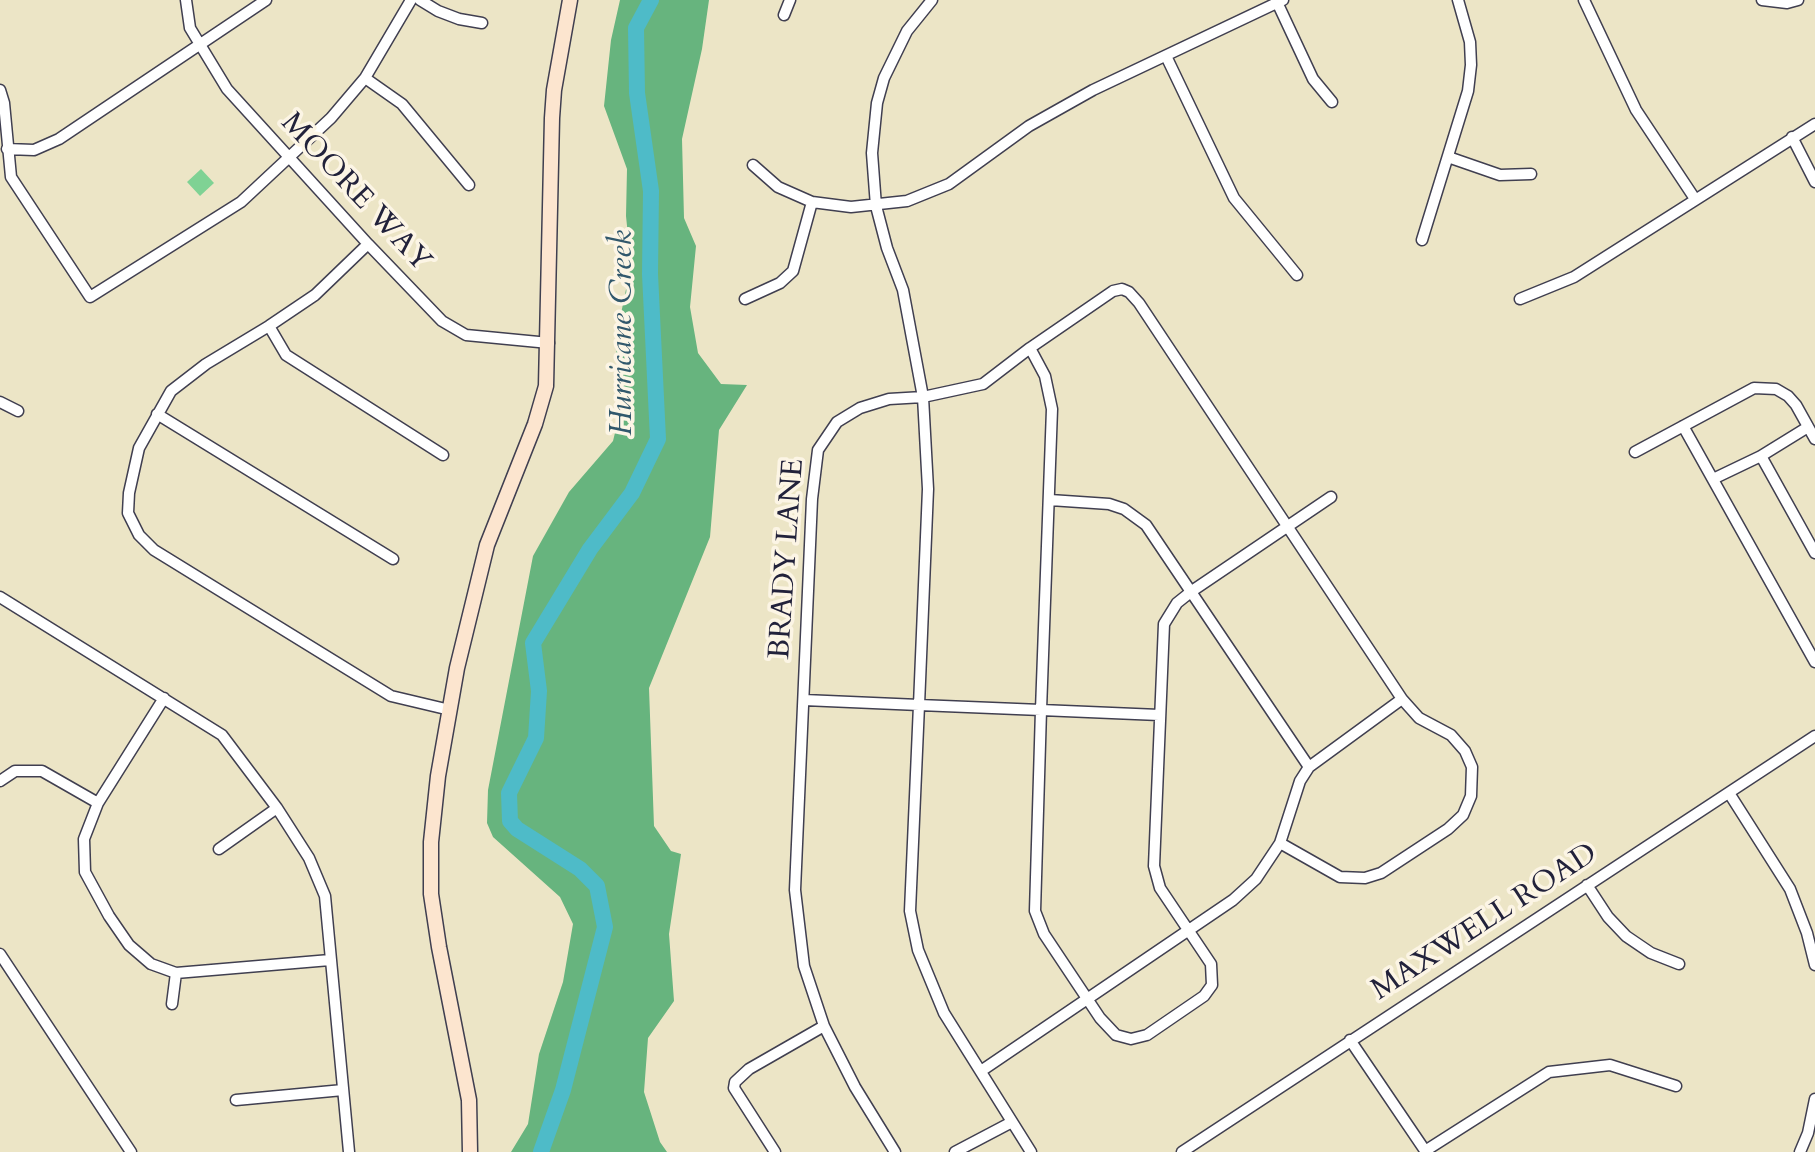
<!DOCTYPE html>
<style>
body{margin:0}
canvas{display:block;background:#ece5c6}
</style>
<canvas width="1815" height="1152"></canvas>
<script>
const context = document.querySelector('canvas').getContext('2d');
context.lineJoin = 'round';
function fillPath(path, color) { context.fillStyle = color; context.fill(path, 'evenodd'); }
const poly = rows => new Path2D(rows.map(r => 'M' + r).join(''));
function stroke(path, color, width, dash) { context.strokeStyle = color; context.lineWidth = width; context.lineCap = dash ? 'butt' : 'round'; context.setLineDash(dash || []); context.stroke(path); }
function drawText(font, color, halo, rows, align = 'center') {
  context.font = font + ' Cardo,serif'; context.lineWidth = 7; context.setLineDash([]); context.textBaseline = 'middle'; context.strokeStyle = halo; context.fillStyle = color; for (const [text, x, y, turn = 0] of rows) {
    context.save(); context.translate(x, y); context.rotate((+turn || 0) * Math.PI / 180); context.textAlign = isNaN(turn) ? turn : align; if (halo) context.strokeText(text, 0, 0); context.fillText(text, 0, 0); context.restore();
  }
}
fillPath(poly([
 [201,169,214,183,200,196,187,182]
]), '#7fd294');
fillPath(poly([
 [620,0,709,0,702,49,682,139,684,218,696,246,690,307,698,353,721,384,747,385,719,430,710,537,649,688,654,826,671,851,681,854,669,934,674,1001,648,1038,644,1092,660,1142,667,1152,511,1152,528,1124,539,1054,563,982,573,924,560,897,493,837,487,823,488,790,533,556,569,492,613,441,623,400,615,343,631,265,626,216,627,169,604,106,611,40]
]), '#67b47e');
stroke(poly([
 [541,1152,563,1090,605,927,597,886,580,869,517,829,510,821,509,793,536,738,539,691,533,643,590,549,632,493,658,439,650,274,651,191,637,93,636,28,651,0]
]), '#4ebbc8', 16);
const minor = poly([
 [186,0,190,28,227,89,368,244,442,321,466,335,549,343],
 [420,0,438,11,459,19,482,23],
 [932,0,907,31,884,78,877,103,872,153,876,206,887,248,903,290,923,397,928,489,919,705,1041,710,1052,409,1045,376,1030,348],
 [1276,0,1313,79,1332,102],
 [1584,0,1636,110,1695,199],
 [1762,0,1787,3,1798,0],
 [784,15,790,0],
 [1166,56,1234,198,1297,275],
 [365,78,402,104,469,185],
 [0,90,4,103,11,177,90,297,241,202,331,118,365,78,411,0],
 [1792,137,1815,182],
 [7,149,34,150,59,139,266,0],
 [1448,157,1500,175,1531,174],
 [753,165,778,187,812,202,851,207,907,201,949,184,1029,126,1093,90,1283,0],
 [1422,240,1468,91,1471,65,1470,42,1458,0],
 [368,244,315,295,269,326,206,364,171,391,139,448,129,493,128,513,139,535,154,550,391,696,450,710],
 [745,299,780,283,793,271,812,202],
 [1520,299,1574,277,1815,124],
 [269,326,286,355,443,455],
 [0,402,18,411],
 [157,414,393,559],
 [1683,426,1815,662],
 [1635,452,1754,388,1776,389,1788,396,1796,405,1815,439],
 [1761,456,1815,553],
 [1713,479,1761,456,1808,427],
 [1050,500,1109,504,1124,509,1146,525,1309,767],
 [0,597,222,735,277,808,309,858,325,896,349,1152],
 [164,698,98,803,84,839,85,872,109,916,129,945,151,964,176,973,330,960],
 [804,700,919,705,910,911,918,950,944,1013,1031,1152],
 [1159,715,1041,710,1035,911,1044,934,1100,1018,1116,1035,1131,1039,1147,1035,1204,996,1212,985,1211,964,1160,888,1154,866,1164,624,1177,603,1192,591,1331,497],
 [0,781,15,771,42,771,98,803],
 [1729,793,1790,889,1807,933,1815,965],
 [219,849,277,808],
 [1587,885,1608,917,1626,936,1651,953,1679,964],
 [0,954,131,1152],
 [172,1004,176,973],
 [824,1026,855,1087,895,1152],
 [1350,1040,1426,1152],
 [981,1071,1233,900,1256,879,1280,843,1300,781,1309,767,1402,699],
 [236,1100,343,1090],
 [1425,1151,1549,1072,1610,1065,1676,1086],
 [775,1152,734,1088,735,1082,749,1069,824,1026,804,966,795,890,812,499,818,450,837,422,860,408,889,399,923,397,983,384,1030,348,1113,291,1122,289,1129,292,1139,303,1402,699,1419,718,1451,735,1465,751,1472,767,1471,796,1463,815,1448,829,1381,873,1365,878,1340,877,1280,843],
 [955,1152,1012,1122],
 [1182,1152,1815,736],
 [1800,1152,1808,1133,1815,1099]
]);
const secondary = poly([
 [470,1152,469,1100,439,947,431,894,431,842,438,776,457,668,487,545,535,424,546,386,552,118,554,90,570,0]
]);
stroke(minor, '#403f50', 13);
stroke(secondary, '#403f50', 17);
stroke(minor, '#fff', 10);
stroke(secondary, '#fce5cf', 14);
drawText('30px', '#22223b', '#fcf5e5', [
 ["MOORE WAY",355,193,47],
 ["BRADY LANE",788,559,-86],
 ["MAXWELL ROAD",1485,923,-33]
]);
drawText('italic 32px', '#31586c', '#fcf5e5', [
 ["Hurricane Creek",624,333,-90]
]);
</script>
